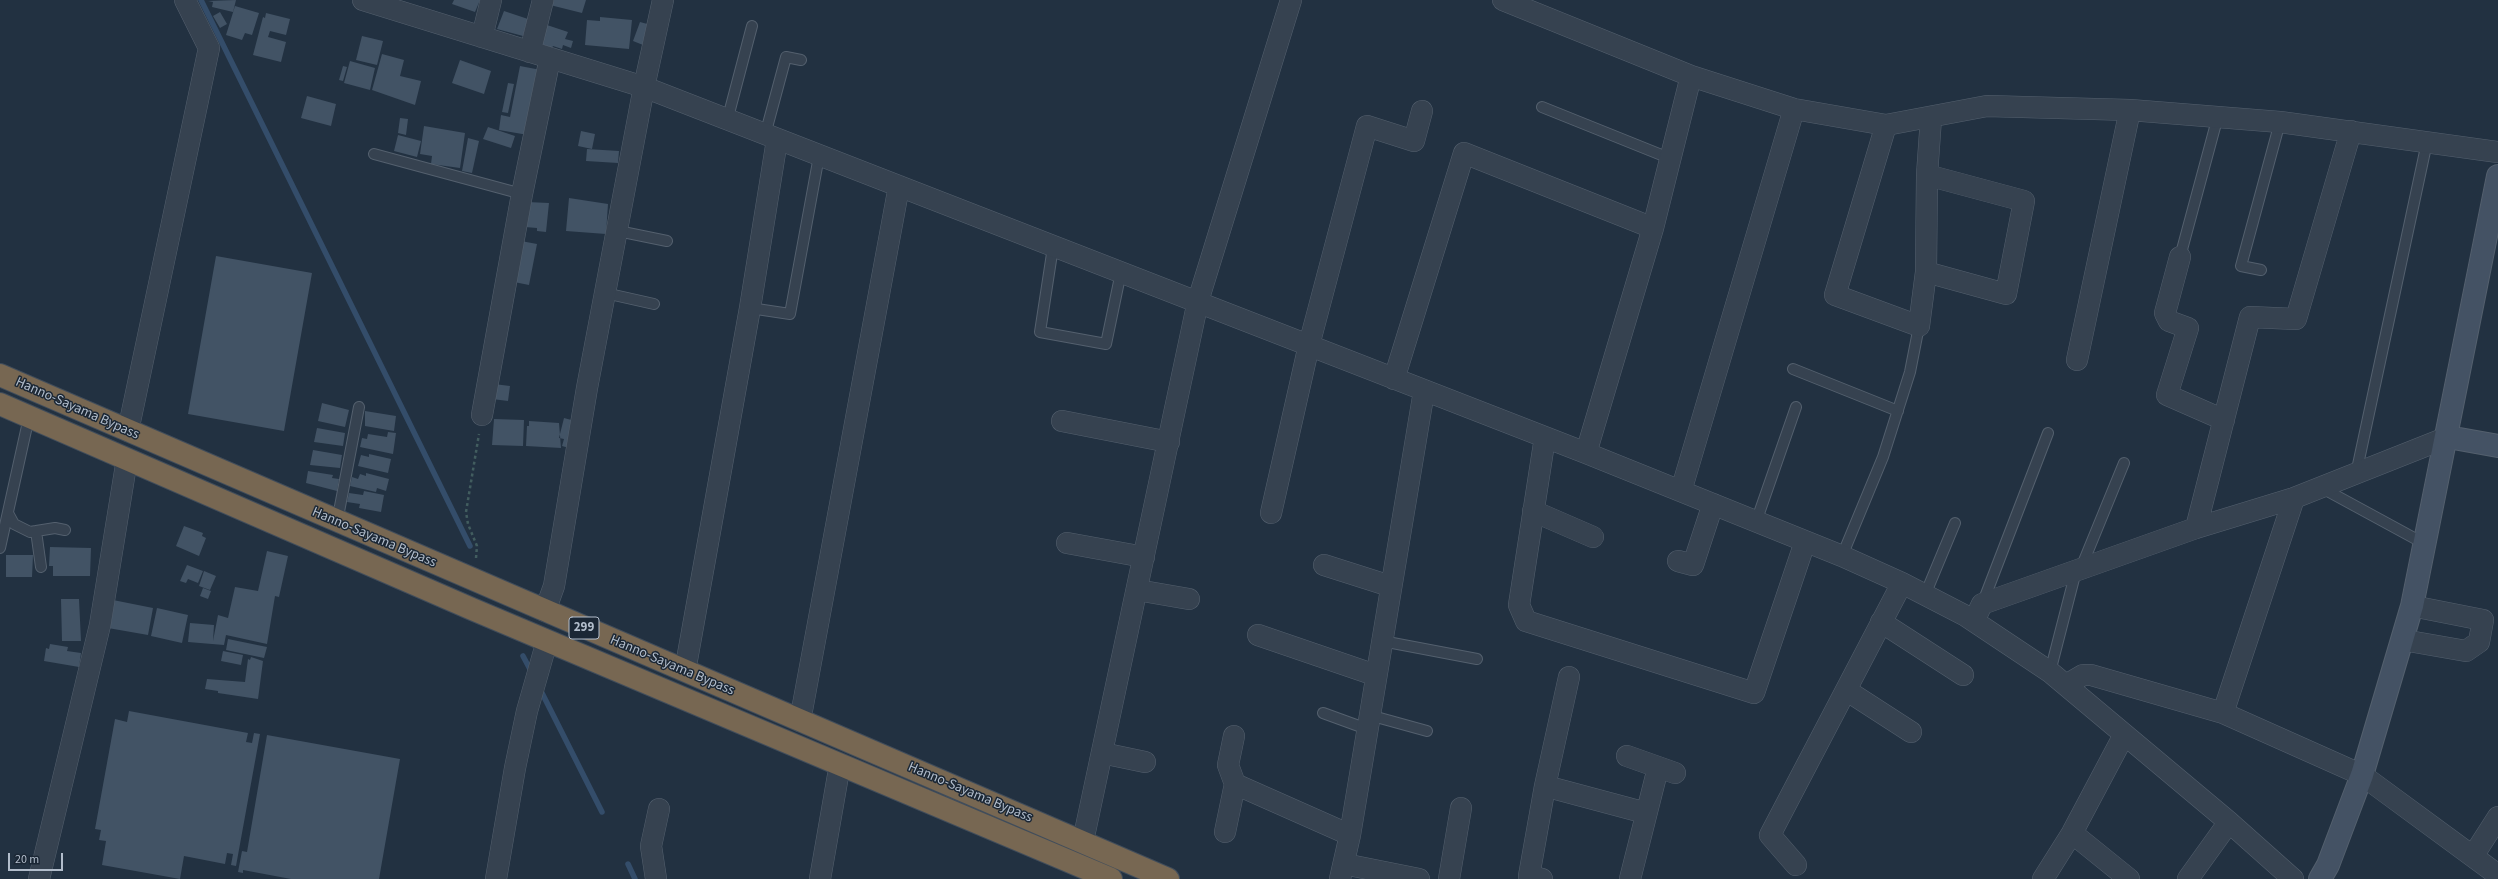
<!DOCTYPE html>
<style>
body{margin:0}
#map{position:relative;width:2498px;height:879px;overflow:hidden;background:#223141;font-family:"Source Sans 3",sans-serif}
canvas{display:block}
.scale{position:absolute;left:8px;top:853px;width:55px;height:18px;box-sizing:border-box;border:2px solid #b2bdcb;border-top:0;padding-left:5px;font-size:12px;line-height:14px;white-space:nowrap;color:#b2bdcb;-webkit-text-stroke:3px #1b2735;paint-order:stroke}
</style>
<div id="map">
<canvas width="2498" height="879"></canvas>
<div class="scale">20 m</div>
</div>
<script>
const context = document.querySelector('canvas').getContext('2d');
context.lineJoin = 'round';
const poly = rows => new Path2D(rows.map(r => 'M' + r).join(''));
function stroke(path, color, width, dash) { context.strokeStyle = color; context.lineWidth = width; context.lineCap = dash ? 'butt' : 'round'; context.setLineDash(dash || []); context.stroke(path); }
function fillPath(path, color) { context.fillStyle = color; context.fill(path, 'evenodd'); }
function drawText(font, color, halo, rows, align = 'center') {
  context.font = font + ' "Source Sans 3",sans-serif'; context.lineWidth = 3; context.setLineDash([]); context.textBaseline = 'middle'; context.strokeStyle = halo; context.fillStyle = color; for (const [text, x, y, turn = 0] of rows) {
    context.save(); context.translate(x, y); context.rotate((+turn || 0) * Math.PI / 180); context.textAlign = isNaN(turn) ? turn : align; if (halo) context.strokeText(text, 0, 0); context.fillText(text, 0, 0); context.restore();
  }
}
stroke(poly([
 [201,0,470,546],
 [523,656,532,673],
 [540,689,602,812],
 [628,864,635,879]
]), '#344d6a', 5.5);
fillPath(poly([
 [236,0,233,12,212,7,213,2,208,1],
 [454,0,480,0,475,12,452,4],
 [551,0,586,0,582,13,550,5],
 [235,6,259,13,252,35,245,33,242,40,226,35],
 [504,11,528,19,523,36,497,29],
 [220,12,227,24,220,28,213,16],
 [266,13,290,19,286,35,270,31,268,37,286,42,281,62,253,55,263,17,265,18],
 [600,17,632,20,629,49,585,45,587,20,600,21],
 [640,22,651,25,643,45,633,41],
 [547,25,568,32,565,39,573,41,571,48,563,45,562,49,553,46,552,48,541,44],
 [362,36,383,41,377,65,356,60],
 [382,54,404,60,400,76,421,81,415,105,372,90],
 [460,60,491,71,484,94,452,83],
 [350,61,375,68,370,90,344,83],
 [343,66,347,67,343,81,339,80],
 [520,66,541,70,528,135,499,130,501,115,510,117],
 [508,83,514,84,508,113,502,112],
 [307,96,336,104,331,126,301,118],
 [400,118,408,119,406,135,398,133],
 [424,126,465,133,460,168,431,164,432,156,420,154],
 [488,127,515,136,511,148,483,139],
 [581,131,595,134,592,149,578,146],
 [398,135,421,141,417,157,394,151],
 [468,138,479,141,472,173,462,171],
 [587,149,619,151,618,163,586,161],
 [569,198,608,204,606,234,566,231],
 [527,202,549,203,546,232,537,231,537,228,525,227],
 [521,241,537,244,529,285,514,282],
 [216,256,312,273,284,431,188,414],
 [494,384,510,386,508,401,492,399],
 [322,403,349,410,345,427,318,421],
 [365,411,396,416,394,431,365,426],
 [564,418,575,421,569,448,562,446,564,439,559,438],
 [494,419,524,420,523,446,492,445],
 [529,421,559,423,561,448,526,446,527,426,529,426],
 [317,428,345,433,343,446,314,442],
 [388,432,396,433,393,454,360,447,362,438,367,439,368,434,387,437],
 [313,450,342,455,340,468,310,465],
 [369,454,391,459,388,473,358,466,361,455,369,457],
 [308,471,333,475,332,478,339,479,337,491,306,483],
 [366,473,389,479,386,491,377,488,376,492,350,486,352,477,358,479,360,474,366,476],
 [364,491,384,495,381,512,359,508,360,504,347,502,349,493,363,495],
 [184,526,203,533,202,536,206,538,199,556,176,546],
 [50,547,91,548,90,576,53,576,53,566,49,566],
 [267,551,288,556,279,597,275,596,267,644,226,635,224,645,188,642,190,623,214,625,213,641,218,615,228,618,235,587,258,591],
 [6,555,33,555,32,577,6,577],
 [187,565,203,571,198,583,188,579,186,583,180,581],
 [204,571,216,576,210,590,199,586],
 [203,588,211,591,208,599,200,596],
 [61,599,79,599,81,641,62,641],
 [113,600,153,608,148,635,108,628],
 [157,608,188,615,182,643,151,636],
 [228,639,267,647,264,658,226,650],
 [50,644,68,647,67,651,81,653,79,667,44,661,46,648,49,649],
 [223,651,243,655,241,665,221,661],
 [251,657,263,661,258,699,218,693,218,691,205,689,207,679,245,682,248,659,250,660],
 [129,711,248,733,246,742,252,743,254,733,260,734,236,866,231,865,233,854,227,853,225,864,184,856,180,879,102,865,106,841,99,840,101,830,95,829,115,719,127,722],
 [267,735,400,759,379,879,291,879,243,870,243,873,238,872,242,851,247,852]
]), '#425365');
const lane = poly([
 [1542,107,1669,158],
 [727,121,752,26],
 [765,135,786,57,801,60],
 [374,154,522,194],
 [618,231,667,241],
 [1053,247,1040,332,1106,344,1121,272],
 [2180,257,2218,116],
 [2261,270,2241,266,2280,122],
 [605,293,654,304],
 [750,308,790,314,819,156],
 [1793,369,1898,411],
 [2356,474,2427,142],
 [2322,488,2425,544],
 [8,513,14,524,30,532,55,528,65,530],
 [337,522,359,407],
 [1756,522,1796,407],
 [36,531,41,567],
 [0,548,29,417],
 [1842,556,1883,457,1910,372,1919,326],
 [2081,568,2124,463],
 [1925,595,1955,523],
 [1983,602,2048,433],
 [1382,641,1477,659],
 [2050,672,2076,571],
 [1323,713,1367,729],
 [1369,715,1427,731]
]);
const street = poly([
 [363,0,644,87,1586,453,1842,556,1902,583,1966,616,2050,672,2229,822,2293,879],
 [1503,0,1691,76,1794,109,1886,125,1987,106,2130,110,2280,122,2498,152],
 [482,37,491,0],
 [530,52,543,0],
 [1886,125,1835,295,1919,326,1926,272,1927,175,1931,118],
 [2180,257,2165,313,2169,321,2188,328,2167,395,2224,420],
 [1926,272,2006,294,2024,201,1927,175],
 [2077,360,2130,110],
 [1394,379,1464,153,1653,228],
 [482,415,522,194,550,58],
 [1062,421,1169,442],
 [128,431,209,48,185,0],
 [1545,437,1519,605,1526,621,1754,693,1805,542],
 [1586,453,1653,228,1691,76],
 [1681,491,1794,109],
 [1533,511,1593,537],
 [1271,513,1309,345,1367,126,1414,141,1422,111],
 [2196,528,2250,317,2296,319,2351,131],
 [1067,543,1144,557],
 [1678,561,1693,565,1713,504],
 [1324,565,1390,586],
 [1137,590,1189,599],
 [545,611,554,586,587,388,644,87,663,0],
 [1974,621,1982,604,2196,528,2294,498,2448,437],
 [1881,622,1963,675],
 [1258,635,1375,675],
 [2403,640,2466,651,2479,642,2483,620,2412,606],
 [685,671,750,308,777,140],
 [2066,685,2083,675,2091,675,2223,713,2362,775,2498,875],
 [1846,690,1911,732],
 [2223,713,2294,498],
 [800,721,899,186],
 [1102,753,1145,762],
 [1627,756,1675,773],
 [1235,784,1350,835],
 [1545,786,1646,813],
 [1225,832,1235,784,1228,765,1234,736],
 [2072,833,2129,879],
 [1083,841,1198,301,1291,0],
 [2473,856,2498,817],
 [1344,864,1419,879],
 [1796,865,1770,835,1902,583],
 [39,879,100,625,127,459],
 [496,879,515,768,527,711,547,641],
 [656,879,651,846,659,809],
 [820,879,840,764],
 [1340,879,1350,835,1424,391],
 [1449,879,1461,808],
 [1542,879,1529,876,1545,786,1569,677],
 [1630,879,1658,768],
 [2043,879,2072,833,2124,735],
 [2188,879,2229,822]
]);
const secondary = poly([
 [2448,437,2498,446],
 [2320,879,2328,865,2362,775,2412,606,2498,176]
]);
const highway = poly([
 [0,375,1168,879],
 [0,404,472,609,1111,879]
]);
stroke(lane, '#54606e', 12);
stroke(street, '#54606e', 22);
stroke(secondary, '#54606e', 24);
stroke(highway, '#414d5b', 24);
stroke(poly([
 [476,558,477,546,468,524,466,512,479,434]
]), '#425d5f', 2.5, [3, 3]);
stroke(lane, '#364250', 10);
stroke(street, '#364250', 21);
stroke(secondary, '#445264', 22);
stroke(highway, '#776752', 22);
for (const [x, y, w] of [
 [584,628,30]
]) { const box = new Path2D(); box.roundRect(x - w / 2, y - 11, w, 22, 3); context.fillStyle = '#1b2735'; context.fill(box); stroke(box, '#b2bdcb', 1); }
drawText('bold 13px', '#b2bdcb', null, [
 ["299",584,628]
]);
drawText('14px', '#b2bdcb', '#1b2735', [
 ["Hanno-Sayama Bypass",77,409,24],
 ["Hanno-Sayama Bypass",374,538,23],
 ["Hanno-Sayama Bypass",672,666,23],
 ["Hanno-Sayama Bypass",970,793,23]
]);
</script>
